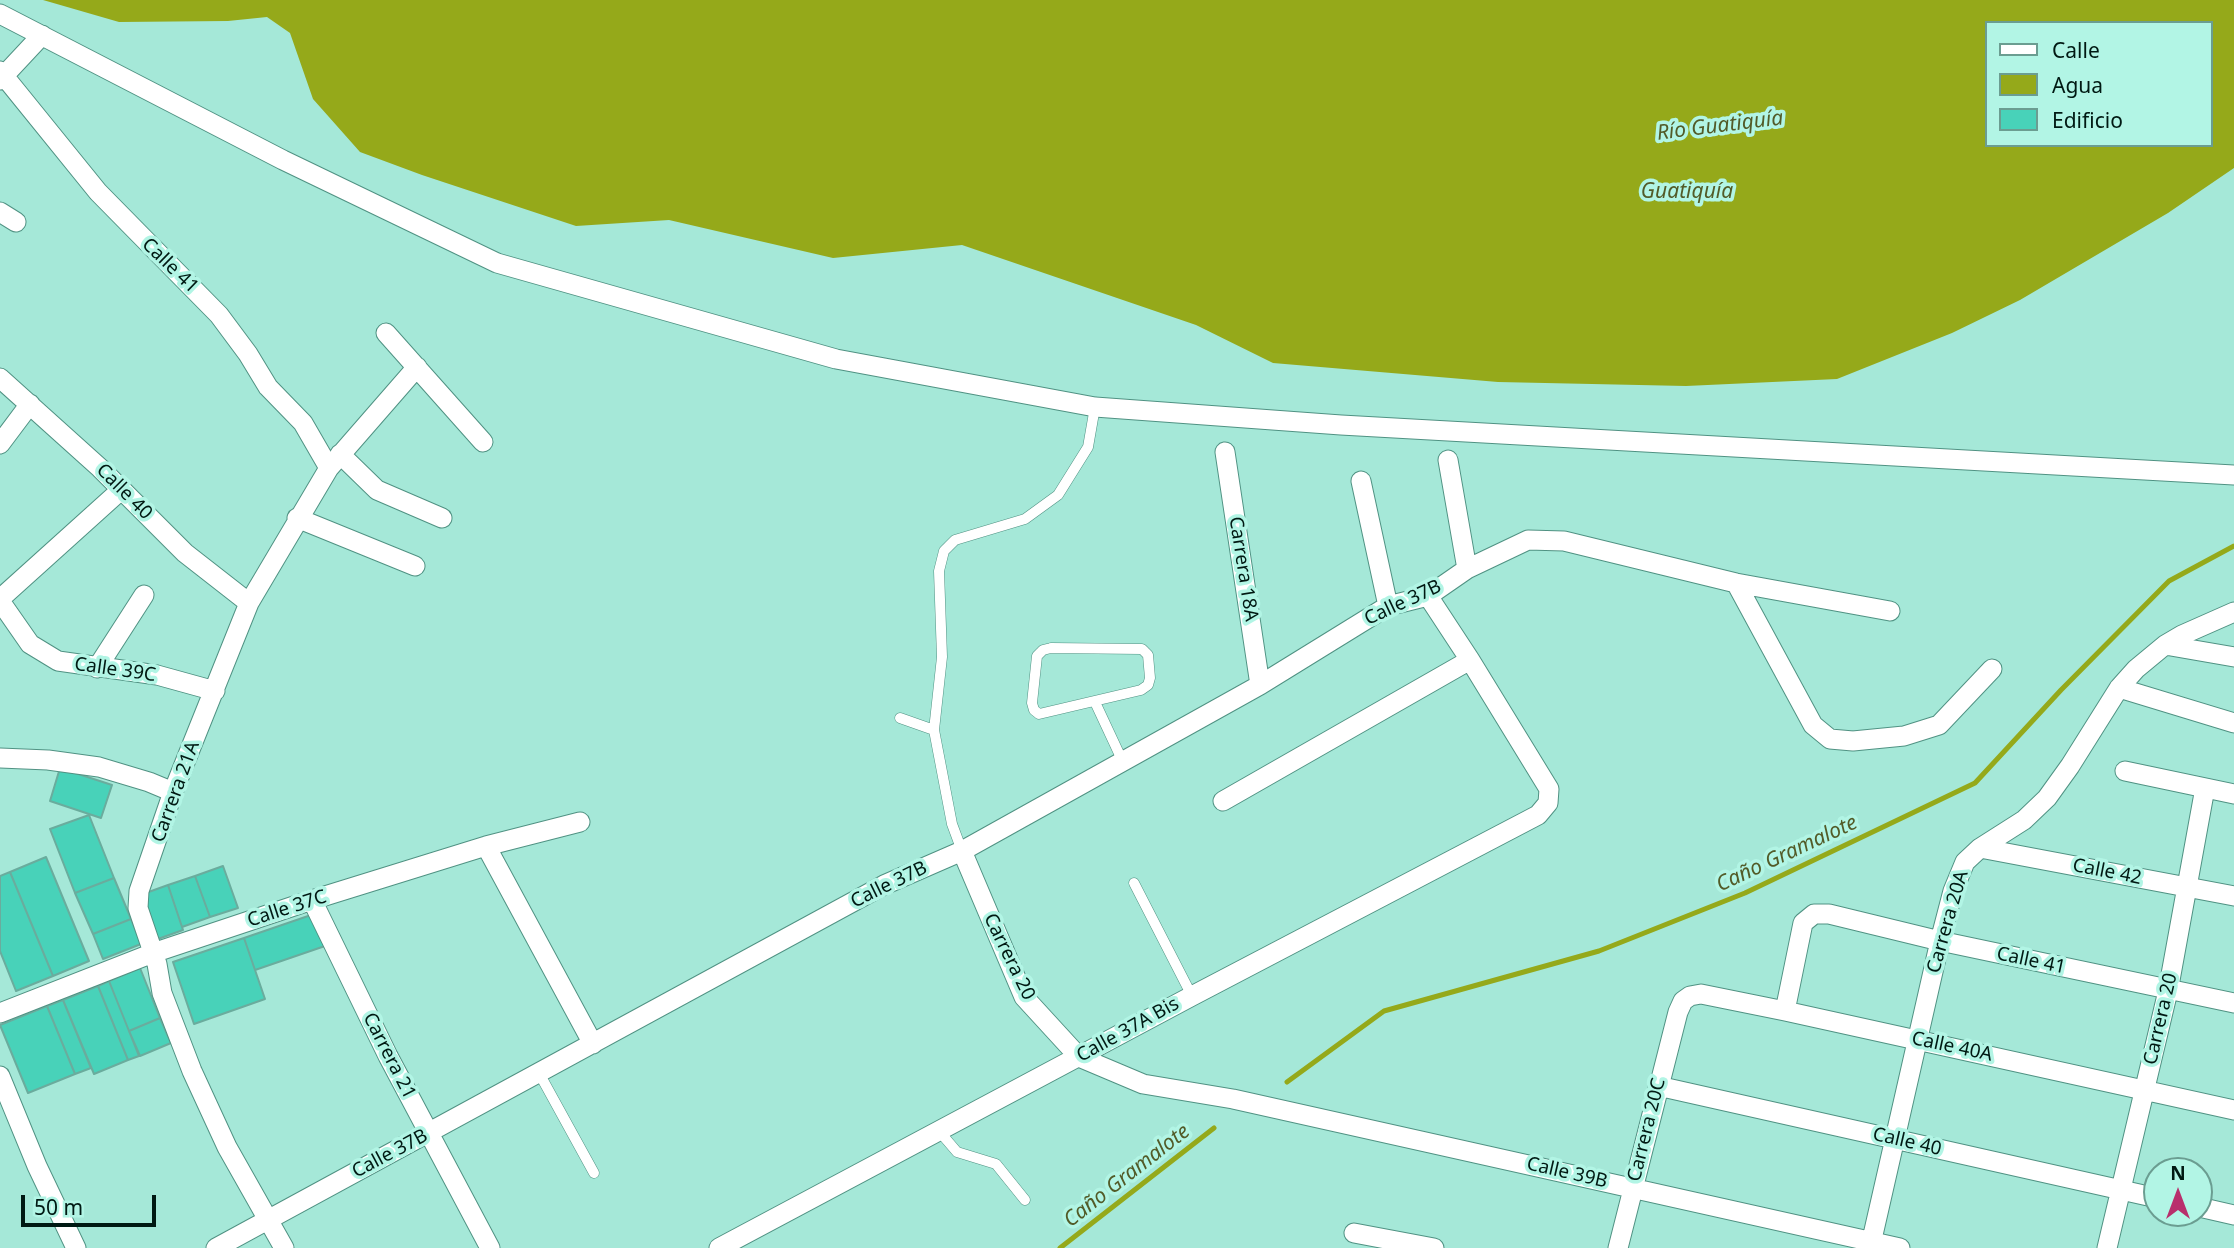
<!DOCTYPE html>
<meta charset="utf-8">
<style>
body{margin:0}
#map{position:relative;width:2234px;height:1248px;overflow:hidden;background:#a5e8d8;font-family:"Noto Sans",sans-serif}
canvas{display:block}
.legend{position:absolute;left:1985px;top:21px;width:228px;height:126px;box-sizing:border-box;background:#b2f5e5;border:2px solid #6b9d91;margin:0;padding:9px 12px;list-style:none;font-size:21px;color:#001913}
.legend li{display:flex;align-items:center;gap:14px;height:35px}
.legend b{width:35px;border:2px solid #6b9d91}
.north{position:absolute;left:2143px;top:1157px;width:70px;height:70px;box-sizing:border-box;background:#b2f5e5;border:2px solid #6b9d91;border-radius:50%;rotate:0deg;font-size:19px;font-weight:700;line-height:28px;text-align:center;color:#001913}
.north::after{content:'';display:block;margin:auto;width:24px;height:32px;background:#b82f6c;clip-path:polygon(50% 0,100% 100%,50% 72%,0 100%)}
.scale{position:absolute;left:21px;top:1195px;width:135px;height:32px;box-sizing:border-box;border:4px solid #001913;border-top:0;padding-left:9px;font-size:21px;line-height:24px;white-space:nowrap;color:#001913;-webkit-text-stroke:5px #b2f5e5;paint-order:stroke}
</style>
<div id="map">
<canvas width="2234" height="1248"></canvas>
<ul class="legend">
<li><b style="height:9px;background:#fff"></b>Calle</li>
<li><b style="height:19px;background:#95a91a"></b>Agua</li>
<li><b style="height:19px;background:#48d2b9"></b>Edificio</li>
</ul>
<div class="north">N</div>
<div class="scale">50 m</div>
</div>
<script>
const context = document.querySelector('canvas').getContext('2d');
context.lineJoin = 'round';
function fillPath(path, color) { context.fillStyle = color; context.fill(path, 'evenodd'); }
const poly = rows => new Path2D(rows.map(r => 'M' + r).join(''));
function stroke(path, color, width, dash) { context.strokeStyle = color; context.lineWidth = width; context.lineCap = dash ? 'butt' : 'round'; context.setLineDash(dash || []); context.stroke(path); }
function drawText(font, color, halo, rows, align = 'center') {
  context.font = font + ' "Noto Sans",sans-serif'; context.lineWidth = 7; context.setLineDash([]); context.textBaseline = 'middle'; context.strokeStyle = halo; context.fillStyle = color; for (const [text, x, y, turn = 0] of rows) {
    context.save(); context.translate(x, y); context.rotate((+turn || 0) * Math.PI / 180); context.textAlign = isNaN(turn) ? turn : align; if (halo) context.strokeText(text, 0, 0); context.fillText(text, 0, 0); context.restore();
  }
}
fillPath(poly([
 [43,0,2234,0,2234,168,2168,213,2020,300,1952,333,1837,379,1686,386,1498,382,1273,363,1196,325,962,245,833,258,669,220,576,226,422,175,360,152,313,99,290,33,267,17,228,21,119,22],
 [1987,23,2211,23,2211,145,1987,145]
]), '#95a91a');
stroke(poly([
 [1287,1082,1384,1011,1599,951,1745,893,1975,783,2061,690,2169,581,2234,546],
 [1060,1248,1214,1128]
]), '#95a91a', 5);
const building = poly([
 [60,768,112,785,101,818,50,801,60,768],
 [89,815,114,878,75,893,50,829,89,815],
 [46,857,89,961,53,976,10,872,46,857],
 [223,866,238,908,210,917,195,876,223,866],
 [10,872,53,976,16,991,0,951,0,876,10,872],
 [195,876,210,917,182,927,168,885,195,876],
 [114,878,131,919,93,934,75,893,114,878],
 [168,885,183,930,158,939,143,894,168,885],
 [314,914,325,946,255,970,244,938,314,914],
 [131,919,141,944,103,959,93,934,131,919],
 [244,938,265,999,194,1024,173,962,244,938],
 [140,968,160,1018,129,1031,109,981,140,968],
 [109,981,139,1056,128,1060,98,986,109,981],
 [98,986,128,1060,94,1074,63,1000,98,986],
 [63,1000,91,1068,75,1074,47,1006,63,1000],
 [47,1006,75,1074,28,1093,0,1025,47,1006],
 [160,1018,171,1043,140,1056,129,1031,160,1018]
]);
fillPath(building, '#48d2b9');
stroke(building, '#6aac9d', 2);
const service = poly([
 [1051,648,1142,649,1148,655,1150,678,1148,685,1141,690,1039,714,1034,710,1032,703,1037,656,1043,650,1051,648],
 [1095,702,1123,762],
 [900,718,934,730],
 [962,851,952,824,934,730,942,657,939,571,944,551,955,540,1025,519,1058,495,1088,447,1095,407],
 [1134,883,1192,996],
 [539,1073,594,1173],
 [939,1131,957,1152,996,1164,1025,1200]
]);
const minor = poly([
 [0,14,283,160,497,263,836,359,1095,407,1341,425,2234,475],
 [0,71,98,192,219,315,248,354,268,387,303,423,329,468],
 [0,80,42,35],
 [0,212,16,222],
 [386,333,483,442],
 [0,378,100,468,185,553,249,603],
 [0,444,30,404],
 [1225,452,1260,685],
 [340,454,377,490,442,518],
 [1448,460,1467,569],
 [1361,481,1388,606],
 [297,518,415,566],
 [1736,583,1813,725,1830,739,1853,741,1904,736,1939,725,1992,669],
 [0,599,122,489],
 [0,601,30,644,58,661,157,675,215,691],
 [2165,645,2234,657],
 [97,668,144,595],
 [2119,688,2234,723],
 [0,758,48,760,99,767,149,782,173,792],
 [2125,771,2234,794],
 [1223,801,1470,660,1428,596],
 [486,846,593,1044],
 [1980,848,2234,896],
 [962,851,1024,997,1079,1057,1143,1084,1233,1099,1900,1248],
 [312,900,388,1056,490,1248],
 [1785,1011,1803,923,1814,914,1829,914,1940,941,2234,1003],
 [0,1013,153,953,312,900,486,846,580,822],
 [0,1076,37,1166,76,1248],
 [1658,1086,2157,1198],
 [2199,1207,2234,1215],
 [1354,1233,1434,1248],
 [216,1248,884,885,962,851,1260,685,1388,606,1428,596,1467,569,1528,540,1564,541,1736,583,1890,611],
 [284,1248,227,1147,192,1071,162,993,157,964,138,908,139,891,173,792,249,603,329,468,417,367],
 [719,1248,1192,996,1538,815,1548,803,1549,789,1470,660],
 [1618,1248,1678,1012,1683,1001,1690,996,1701,994,1785,1011,2234,1110],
 [1870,1248,1940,941,1953,891,1965,862,1980,848,2024,820,2047,798,2070,766,2119,688,2136,669,2165,645,2182,635,2234,612],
 [2107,1248,2168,991,2205,788]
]);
stroke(service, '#509283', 11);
stroke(minor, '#509283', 21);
stroke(service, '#fff', 10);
stroke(minor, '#fff', 19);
drawText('19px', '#001913', '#b2f5e5', [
 ["Calle 41",170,266,44],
 ["Calle 40",124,492,45],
 ["Carrera 18A",1243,569,81],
 ["Calle 37B",1403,603,-25],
 ["Calle 39C",115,670,8],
 ["Carrera 21A",176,792,-70],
 ["Calle 42",2107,872,11],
 ["Calle 37B",889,885,-26],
 ["Calle 37C",287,909,-18],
 ["Carrera 20A",1948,922,-74],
 ["Carrera 20",1009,957,64],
 ["Calle 41",2031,961,12],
 ["Carrera 20",2161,1019,-77],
 ["Calle 37A Bis",1128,1030,-29],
 ["Calle 40A",1952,1047,12],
 ["Carrera 21",389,1056,63],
 ["Carrera 20C",1647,1130,-76],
 ["Calle 40",1907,1142,13],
 ["Calle 37B",390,1154,-28],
 ["Calle 39B",1567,1173,13]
]);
drawText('italic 21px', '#525b28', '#b2f5e5', [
 ["Río Guatiquía",1720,126,-7],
 ["Guatiquía",1687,192],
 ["Caño Gramalote",1787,854,-25],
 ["Caño Gramalote",1127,1176,-38]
]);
</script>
